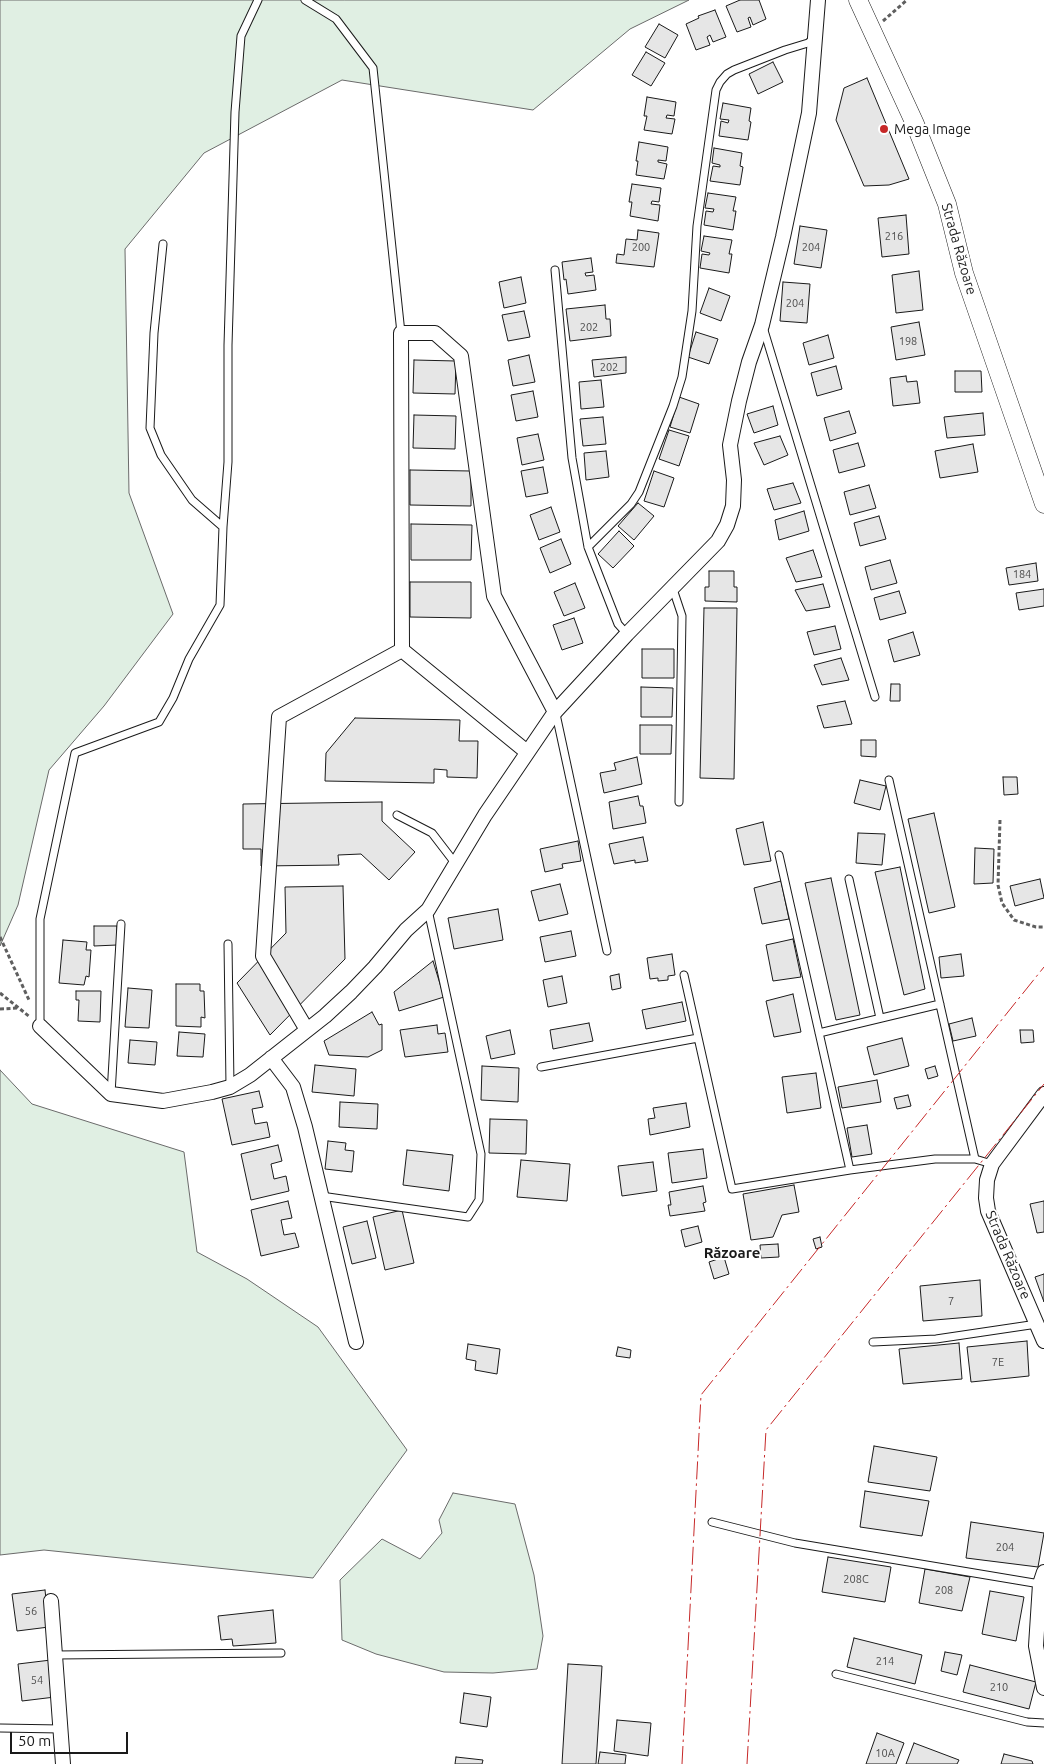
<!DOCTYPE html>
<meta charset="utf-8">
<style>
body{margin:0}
#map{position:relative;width:1044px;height:1764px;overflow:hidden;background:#fff;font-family:Ubuntu,sans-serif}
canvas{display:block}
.scale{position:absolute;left:10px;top:1732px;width:118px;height:22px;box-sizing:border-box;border:2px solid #1a1a1a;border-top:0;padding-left:6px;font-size:15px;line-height:18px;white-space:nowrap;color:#1a1a1a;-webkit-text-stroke:4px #fff;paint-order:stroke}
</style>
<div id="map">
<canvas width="1044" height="1764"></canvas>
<div class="scale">50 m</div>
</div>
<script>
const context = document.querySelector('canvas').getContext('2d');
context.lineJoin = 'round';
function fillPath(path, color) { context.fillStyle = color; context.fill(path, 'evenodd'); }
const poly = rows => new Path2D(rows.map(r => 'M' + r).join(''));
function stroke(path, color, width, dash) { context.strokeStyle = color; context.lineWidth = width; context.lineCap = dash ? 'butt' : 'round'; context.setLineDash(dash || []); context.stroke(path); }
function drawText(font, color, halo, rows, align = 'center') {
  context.font = font + ' Ubuntu,sans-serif'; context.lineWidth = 4; context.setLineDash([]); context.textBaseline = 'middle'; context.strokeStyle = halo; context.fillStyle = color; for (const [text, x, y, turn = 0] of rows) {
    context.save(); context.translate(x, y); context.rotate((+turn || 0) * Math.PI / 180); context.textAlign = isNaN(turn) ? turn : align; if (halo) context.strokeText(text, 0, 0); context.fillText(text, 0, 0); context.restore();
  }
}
const green = poly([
 [0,0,689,0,630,29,533,110,342,80,204,153,125,249,129,493,173,614,104,706,49,770,18,905,0,946,0,0],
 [0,1070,32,1104,184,1152,197,1252,247,1279,318,1327,407,1450,313,1578,44,1550,0,1555,0,1070],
 [453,1493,515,1504,534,1575,543,1636,537,1669,493,1673,444,1672,376,1654,342,1640,340,1580,382,1539,420,1559,442,1533,439,1520,453,1493]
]);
fillPath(green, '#e0efe3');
stroke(green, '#6a6a6a', 1);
const building = poly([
 [740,0,759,0,766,19,753,25,750,17,748,18,751,27,737,32,726,6,740,0],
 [715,10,726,37,713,42,710,35,707,37,710,45,696,50,686,24,699,18,698,16,715,10],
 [659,24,678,35,665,58,645,47,659,24],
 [646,52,665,63,651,86,632,75,646,52],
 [773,62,783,82,758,94,749,74,773,62],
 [867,78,909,179,889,185,864,186,836,120,844,88,867,78],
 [647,97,676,102,674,116,667,115,666,118,675,119,672,134,644,130,647,116,644,116,647,97],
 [723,103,751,108,749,121,751,122,748,140,719,136,721,121,728,123,729,120,720,119,723,103],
 [639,142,668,147,666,161,658,160,658,162,667,164,664,179,636,175,638,161,636,161,639,142],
 [714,148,742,153,740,166,743,167,740,185,710,181,713,166,720,167,720,165,712,163,714,148],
 [632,184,661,188,659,202,652,201,651,204,660,205,658,221,630,216,632,202,629,202,632,184],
 [708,193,736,197,733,211,736,211,733,230,704,225,706,211,713,212,714,209,705,208,708,193],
 [906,215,909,254,882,257,878,218,906,215],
 [800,226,827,230,821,268,794,264,800,226],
 [638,230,659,233,654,267,616,263,617,254,624,255,626,239,637,240,638,230],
 [704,236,732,240,729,254,732,254,729,273,700,268,702,254,709,255,710,253,701,251,704,236],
 [591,258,593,272,585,273,586,276,594,275,596,290,568,294,566,279,564,280,562,262,591,258],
 [919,271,923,310,896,313,892,275,919,271],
 [521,277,526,303,504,308,499,282,521,277],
 [783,282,810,284,807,323,780,321,783,282],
 [709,288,730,296,721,321,700,313,709,288],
 [605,305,606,319,610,319,611,336,570,341,566,309,605,305],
 [524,311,530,337,508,341,502,315,524,311],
 [919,322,925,355,896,360,891,327,919,322],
 [696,332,718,339,709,364,688,357,696,332],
 [828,335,834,358,809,365,803,343,828,335],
 [529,355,535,382,513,386,508,360,529,355],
 [626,357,626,373,594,377,592,360,626,357],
 [414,360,456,361,455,394,413,393,414,360],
 [836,366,842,389,817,396,811,373,836,366],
 [955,371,981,371,982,392,955,392,955,371],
 [906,376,907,382,917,381,920,403,893,406,890,378,906,376],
 [601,380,604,407,581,409,579,382,601,380],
 [533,391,538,417,516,421,511,395,533,391],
 [679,397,699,404,690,433,670,427,679,397],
 [773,406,778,425,754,433,747,414,773,406],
 [849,411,856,433,830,441,824,418,849,411],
 [983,413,985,435,947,438,944,417,983,413],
 [414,415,456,416,455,449,413,448,414,415],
 [603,417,606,444,583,446,580,419,603,417],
 [669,430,689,436,679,466,659,459,669,430],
 [538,434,544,460,522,465,517,438,538,434],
 [780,436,788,455,764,465,754,443,780,436],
 [858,443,865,466,839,473,833,450,858,443],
 [973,444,978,472,940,478,935,451,973,444],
 [606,451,609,477,586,480,584,453,606,451],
 [543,467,548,493,526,497,521,471,543,467],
 [410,470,471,471,471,506,410,505,410,470],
 [654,471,674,478,664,507,644,501,654,471],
 [793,483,801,503,774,510,767,489,793,483],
 [869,485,876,508,850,515,844,492,869,485],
 [638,503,654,516,634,540,618,526,638,503],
 [551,507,560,532,539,540,530,515,551,507],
 [804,511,809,531,779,540,775,520,804,511],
 [879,516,886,539,860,546,854,523,879,516],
 [411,524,472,525,471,560,411,560,411,524],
 [619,531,634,546,613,568,598,554,619,531],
 [561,539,571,564,550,573,540,548,561,539],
 [813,550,822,577,796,582,786,558,813,550],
 [890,560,897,583,871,590,865,567,890,560],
 [1036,563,1038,581,1009,585,1006,568,1036,563],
 [709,571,734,571,734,587,737,587,737,602,705,601,705,587,709,587,709,571],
 [410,582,471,582,471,618,410,617,410,582],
 [575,583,585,608,564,616,554,592,575,583],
 [823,584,830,607,806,611,795,590,823,584],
 [1044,589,1044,606,1019,610,1016,593,1044,589],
 [899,591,906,613,880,620,874,598,899,591],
 [704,608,737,608,734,779,700,778,704,608],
 [574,618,583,643,562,650,553,625,574,618],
 [835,626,841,649,814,655,807,632,835,626],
 [913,632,920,655,894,662,888,640,913,632],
 [642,649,674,649,674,678,642,678,642,649],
 [841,658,849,680,822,685,814,665,841,658],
 [891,684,900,684,900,701,890,701,891,684],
 [641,687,673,688,672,717,641,717,641,687],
 [845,701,852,724,824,728,817,706,845,701],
 [355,718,460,720,459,741,478,741,477,778,447,777,447,770,434,769,434,783,325,781,326,753,355,718],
 [640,725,672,725,671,754,640,754,640,725],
 [861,740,876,740,876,757,861,756,861,740],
 [637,757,642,784,604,793,600,773,616,770,614,763,637,757],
 [1003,777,1017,777,1018,794,1004,795,1003,777],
 [860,780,886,786,880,810,854,803,860,780],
 [638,796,640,806,643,806,646,823,613,829,609,802,638,796],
 [382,802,382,821,415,852,389,880,361,854,338,855,339,865,261,866,261,849,243,849,243,804,382,802],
 [934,813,955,907,929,913,908,819,934,813],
 [763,822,771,861,744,865,736,829,763,822],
 [858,833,885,834,882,865,856,863,858,833],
 [643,837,648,861,635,863,635,860,614,864,609,844,643,837],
 [578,841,581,861,562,864,563,868,545,872,540,849,578,841],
 [975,848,994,849,993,883,974,884,975,848],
 [900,867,925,989,904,995,875,872,900,867],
 [831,878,860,1015,836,1020,805,883,831,878],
 [1040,879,1044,898,1015,906,1010,886,1040,879],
 [781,881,789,919,762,924,754,888,781,881],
 [560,884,568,914,539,921,531,891,560,884],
 [343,886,345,959,270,1035,237,983,286,933,285,887,343,886],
 [498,909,503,940,454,949,448,918,498,909],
 [94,926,117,926,117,945,94,946,94,926],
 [571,931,576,956,545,962,540,937,571,931],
 [793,939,801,977,773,981,766,945,793,939],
 [63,940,87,942,86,950,91,950,89,977,86,976,84,985,59,983,63,940],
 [672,954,675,975,668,976,668,980,658,981,658,978,650,979,647,958,672,954],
 [961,954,964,976,941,978,939,957,961,954],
 [433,961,444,997,399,1011,394,992,433,961],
 [619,974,621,988,612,990,610,976,619,974],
 [562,976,567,1003,548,1007,543,980,562,976],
 [176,984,200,984,200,991,204,991,205,1018,201,1017,201,1027,176,1026,176,984],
 [128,988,152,990,149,1028,125,1027,128,988],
 [76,991,101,991,100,1022,78,1021,79,1000,76,1000,76,991],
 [793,994,801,1032,774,1037,766,1001,793,994],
 [682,1002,686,1021,646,1029,642,1010,682,1002],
 [372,1012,379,1025,382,1024,382,1050,368,1057,329,1055,324,1041,372,1012],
 [972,1018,976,1036,953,1041,949,1024,972,1018],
 [589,1023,593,1041,553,1049,550,1030,589,1023],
 [437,1025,438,1034,445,1033,448,1052,405,1057,400,1030,437,1025],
 [510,1030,515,1054,491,1059,486,1036,510,1030],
 [1020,1030,1033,1030,1034,1042,1021,1043,1020,1030],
 [179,1032,205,1034,203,1057,177,1056,179,1032],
 [902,1038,909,1066,874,1075,867,1047,902,1038],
 [130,1040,157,1042,155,1065,128,1063,130,1040],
 [315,1065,356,1069,354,1096,312,1092,315,1065],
 [482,1066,519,1068,518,1102,481,1100,482,1066],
 [935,1066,938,1076,928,1079,925,1069,935,1066],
 [816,1073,821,1108,787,1113,782,1077,816,1073],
 [877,1080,881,1102,842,1108,838,1087,877,1080],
 [259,1091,263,1107,252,1109,255,1124,267,1122,270,1137,232,1145,222,1099,259,1091],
 [908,1095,911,1106,897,1109,894,1098,908,1095],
 [340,1102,378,1104,377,1129,339,1127,340,1102],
 [686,1103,690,1127,650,1135,648,1119,655,1118,653,1108,686,1103],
 [490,1119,527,1120,526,1154,489,1153,490,1119],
 [867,1125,872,1154,852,1157,847,1128,867,1125],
 [328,1141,346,1143,345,1150,354,1151,352,1172,325,1169,328,1141],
 [278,1145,282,1161,271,1164,274,1179,286,1176,289,1191,251,1200,241,1154,278,1145],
 [703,1149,707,1178,672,1183,668,1153,703,1149],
 [407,1150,453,1155,449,1191,403,1185,407,1150],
 [521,1160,570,1164,567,1201,517,1197,521,1160],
 [653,1162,657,1191,622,1196,618,1166,653,1162],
 [794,1185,799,1212,782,1215,773,1237,751,1240,743,1194,794,1185],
 [703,1186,706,1202,703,1203,705,1211,670,1216,668,1205,671,1205,669,1192,703,1186],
 [288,1201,292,1218,281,1220,284,1235,295,1233,299,1247,261,1256,251,1210,288,1201],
 [1044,1201,1044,1232,1037,1233,1030,1204,1044,1201],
 [402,1210,414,1263,385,1270,373,1217,402,1210],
 [367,1221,376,1258,352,1264,343,1227,367,1221],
 [698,1226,702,1242,685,1247,681,1230,698,1226],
 [820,1237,822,1247,816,1249,813,1239,820,1237],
 [778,1244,779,1257,761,1258,760,1245,778,1244],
 [724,1257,729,1274,714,1279,709,1262,724,1257],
 [1044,1274,1044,1302,1035,1277,1044,1274],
 [980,1280,982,1316,923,1321,920,1286,980,1280],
 [1027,1341,1029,1376,971,1382,967,1347,1027,1341],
 [959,1343,962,1379,903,1384,899,1349,959,1343],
 [468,1344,500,1349,497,1374,475,1370,476,1361,466,1359,468,1344],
 [618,1347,631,1350,630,1358,616,1356,618,1347],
 [874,1446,937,1457,930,1491,868,1482,874,1446],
 [865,1491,929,1501,922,1536,860,1527,865,1491],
 [971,1522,1044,1533,1038,1567,966,1558,971,1522],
 [828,1557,891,1567,885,1602,822,1592,828,1557],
 [925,1569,970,1577,962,1611,919,1603,925,1569],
 [45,1590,49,1627,17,1631,12,1594,45,1590],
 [990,1591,1024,1597,1016,1641,982,1634,990,1591],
 [273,1610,276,1643,233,1646,232,1639,221,1640,218,1616,273,1610],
 [854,1638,922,1655,915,1684,847,1667,854,1638],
 [945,1652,962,1655,957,1675,941,1671,945,1652],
 [51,1660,55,1697,22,1701,18,1664,51,1660],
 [568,1664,602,1666,596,1764,562,1764,568,1664],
 [970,1665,1036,1682,1029,1709,963,1692,970,1665],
 [464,1693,491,1697,487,1727,460,1723,464,1693],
 [617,1720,651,1723,648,1756,614,1751,617,1720],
 [877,1733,904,1743,896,1764,866,1764,877,1733],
 [914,1743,959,1760,957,1764,906,1764,914,1743],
 [600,1752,626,1755,625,1764,598,1764,600,1752],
 [1004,1754,1032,1761,1033,1764,1001,1764,1004,1754],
 [456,1757,483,1760,482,1764,455,1764,456,1757]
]);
fillPath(building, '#e6e6e6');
stroke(building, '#1a1a1a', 1);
const service = poly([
 [305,0,336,19,373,68,401,333],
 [555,270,572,458,588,547,618,624,627,634],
 [763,327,875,697],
 [223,527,228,462,228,345,235,112,241,36,258,0],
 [588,547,631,504,639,492,673,406,682,377,692,311,697,226,716,90,720,82,727,74,734,70,785,50,808,43,815,38],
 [672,586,682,616,679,802],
 [556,714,607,951],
 [889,780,975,1159],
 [397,815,432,833,455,863],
 [779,855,850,1170],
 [849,879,880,1018],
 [228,944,230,1086],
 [684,975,732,1189,850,1170,935,1159,975,1159,992,1164],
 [40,1026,40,919,75,753,159,722,173,698,189,659,220,605,223,527,192,500,161,455,150,428,154,333,163,244],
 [819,1033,940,1004],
 [541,1067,698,1038],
 [111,1094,121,924],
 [321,1196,468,1217,479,1200,481,1154,428,910],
 [873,1342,936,1339,1037,1324],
 [712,1522,795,1543,1040,1584],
 [55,1655,281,1653],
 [836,1674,1027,1722,1044,1723],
 [0,1728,61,1729]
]);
const minor = poly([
 [527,752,402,650,401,333,435,333,461,356,494,596,555,712],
 [40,1026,111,1094,163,1101,212,1092,230,1087,250,1075,325,1016,351,992,375,967,406,930,428,910,485,815,555,712,627,634,718,541,727,525,733,506,734,480,730,445,739,401,749,362,762,325,783,237,809,113,818,0],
 [307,1030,263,956,279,717,402,650],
 [271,1058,293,1087,305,1127,356,1342],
 [1044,1094,992,1164,987,1180,986,1198,988,1211,1044,1341],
 [1044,1572,1040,1584,1036,1646,1044,1688],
 [51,1601,63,1764]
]);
const tertiary = poly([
 [858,0,915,124,947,204,964,273,1044,504]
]);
stroke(service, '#1a1a1a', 9);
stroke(minor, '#1a1a1a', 16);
stroke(tertiary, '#1a1a1a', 19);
stroke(poly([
 [883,21,907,0],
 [1000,820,998,885,1002,903,1014,920,1036,927,1044,927],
 [0,937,29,1000],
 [0,993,30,1017],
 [0,1009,18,1008]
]), '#5f5f5f', 3, [4, 2.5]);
stroke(service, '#fff', 7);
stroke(minor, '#fff', 14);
stroke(tertiary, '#fff', 18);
stroke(poly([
 [682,1764,701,1395,1044,967],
 [747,1764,766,1430,1044,1084]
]), '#c62828', 1, [18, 4, 2.5, 4]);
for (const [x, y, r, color] of [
 [884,129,5,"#c62828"]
]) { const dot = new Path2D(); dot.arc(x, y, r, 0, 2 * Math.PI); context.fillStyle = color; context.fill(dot); stroke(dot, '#fff', 2); }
drawText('11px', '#4d4d4d', null, [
 ["216",894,236],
 ["200",641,247],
 ["204",811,247],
 ["204",795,303],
 ["202",589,327],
 ["198",908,341],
 ["202",609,367],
 ["184",1022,574],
 ["7",951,1301],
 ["7E",998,1362],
 ["204",1005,1547],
 ["208C",856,1579],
 ["208",944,1590],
 ["56",31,1611],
 ["214",885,1661],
 ["54",37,1680],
 ["210",999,1687],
 ["10A",885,1753]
]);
drawText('14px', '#1a1a1a', '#fff', [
 ["Mega Image",894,129]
], 'left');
drawText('14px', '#1a1a1a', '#fff', [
 ["Strada Răzoare",959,249,74],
 ["Strada Răzoare",1008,1255,67]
]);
drawText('bold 15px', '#1a1a1a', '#fff', [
 ["Răzoare",732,1253]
]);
</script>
